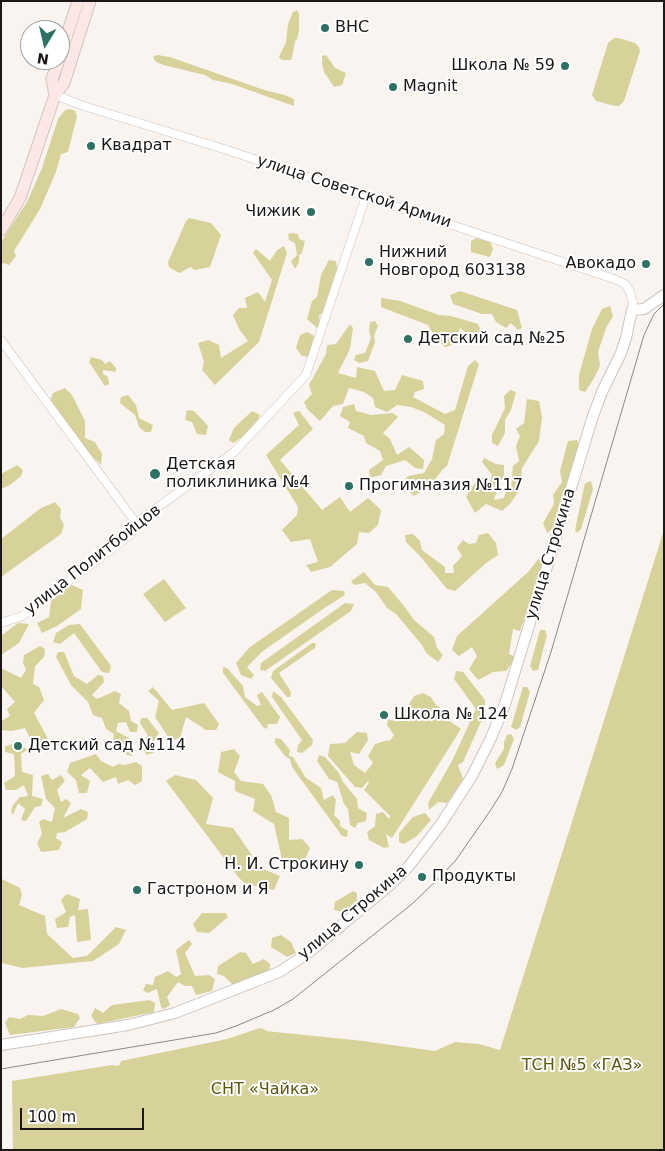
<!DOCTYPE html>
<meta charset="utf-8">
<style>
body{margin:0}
#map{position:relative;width:665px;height:1151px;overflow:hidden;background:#faf4f0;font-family:"DejaVu Sans",sans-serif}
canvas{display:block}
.frame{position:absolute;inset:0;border:2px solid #1a1716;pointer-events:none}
.north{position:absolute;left:20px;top:20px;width:50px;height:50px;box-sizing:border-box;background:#fff;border:1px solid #a3a2a2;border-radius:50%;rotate:189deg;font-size:14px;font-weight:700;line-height:20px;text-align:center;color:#1a1716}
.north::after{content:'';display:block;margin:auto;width:18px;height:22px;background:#2d7164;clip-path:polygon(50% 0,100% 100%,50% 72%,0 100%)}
.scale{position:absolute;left:20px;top:1108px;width:124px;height:22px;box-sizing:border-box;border:2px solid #1a1716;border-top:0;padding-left:6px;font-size:15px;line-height:18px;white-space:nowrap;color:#1a1716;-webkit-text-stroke:4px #fff;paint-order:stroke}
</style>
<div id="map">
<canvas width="665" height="1151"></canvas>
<div class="frame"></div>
<div class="north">N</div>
<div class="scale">100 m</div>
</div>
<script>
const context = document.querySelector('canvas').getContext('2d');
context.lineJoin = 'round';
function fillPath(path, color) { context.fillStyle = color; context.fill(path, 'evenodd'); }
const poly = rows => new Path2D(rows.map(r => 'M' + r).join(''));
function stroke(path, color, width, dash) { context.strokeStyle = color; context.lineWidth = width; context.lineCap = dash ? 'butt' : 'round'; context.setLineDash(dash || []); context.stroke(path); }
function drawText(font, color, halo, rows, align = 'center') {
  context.font = font + ' "DejaVu Sans",sans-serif'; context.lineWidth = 4; context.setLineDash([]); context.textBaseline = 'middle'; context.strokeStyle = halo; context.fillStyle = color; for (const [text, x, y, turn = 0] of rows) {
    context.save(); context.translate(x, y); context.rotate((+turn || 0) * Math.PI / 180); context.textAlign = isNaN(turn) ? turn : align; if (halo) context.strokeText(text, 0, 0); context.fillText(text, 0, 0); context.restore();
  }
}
fillPath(poly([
 [297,10,299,14,299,30,297,39,295,41,293,53,291,60,282,60,279,57,286,42,288,24,293,12],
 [614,38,618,38,635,43,639,47,640,51,624,101,619,106,615,106,596,101,592,95,608,43],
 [157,55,170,57,264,90,285,95,294,99,294,106,232,84,213,80,205,75,163,65,155,61,153,57],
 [326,55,335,68,346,73,342,85,334,87,324,72,322,64,322,56],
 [70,109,75,111,77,116,68,152,61,154,56,172,40,209,14,251,16,256,9,265,3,263,1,265,1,242,27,202,42,168,58,119,65,110],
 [189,218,211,223,221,235,210,267,195,270,190,267,180,273,177,272,169,267,168,262,186,221],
 [291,233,298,234,299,239,305,241,302,253,299,255,299,262,295,269,291,261,297,255,295,243,289,240,288,234],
 [477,238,490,242,493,249,490,257,471,252,471,241],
 [284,246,287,253,259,342,215,385,202,370,204,362,198,343,208,340,219,345,221,358,248,341,239,329,233,315,239,308,247,308,245,298,258,292,265,302,272,280,253,253,256,249,270,261,277,250],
 [329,260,336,261,338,273,328,307,319,316,321,326,317,328,307,319,312,301,317,297,321,275],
 [460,291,517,310,522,328,518,330,511,323,506,328,496,322,492,314,482,314,453,304,450,295],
 [381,298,400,301,439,315,451,316,478,324,483,335,469,335,460,328,455,344,445,347,436,339,428,325,381,307],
 [610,306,613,316,606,328,598,352,600,366,593,380,585,392,579,390,579,375,592,329,602,309],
 [375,321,378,326,374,336,375,342,368,361,359,363,354,360,356,355,365,353,371,338,369,331,370,322],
 [350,324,353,328,350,349,338,373,356,378,357,367,375,371,384,391,395,390,402,375,423,381,424,389,415,392,413,397,445,414,455,410,468,366,475,360,479,364,447,466,443,469,430,486,414,496,401,484,408,476,424,473,432,459,436,440,444,434,445,425,424,412,411,407,397,405,387,412,375,407,373,398,364,392,349,388,343,404,333,406,320,421,307,409,304,402,312,394,309,385,326,354,327,345,336,344],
 [307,332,316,337,311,357,302,356,296,348,300,335],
 [91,357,102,360,105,364,110,361,116,368,116,372,103,370,103,374,108,377,109,384,105,386,89,362],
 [65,388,72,395,85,421,85,438,95,442,102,454,101,465,83,447,50,401,53,393],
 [510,390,516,392,511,410,505,420,505,433,498,446,492,443,492,435,505,408,504,396],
 [128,395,136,405,139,418,153,425,151,432,145,432,139,427,135,415,120,403,121,397],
 [527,399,539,401,542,417,539,441,522,468,520,489,510,504,502,511,486,504,475,513,466,497,479,476,490,481,492,475,482,462,484,458,496,464,504,465,504,476,499,483,494,500,504,498,505,493,511,488,513,466,519,461,516,446,520,436,516,429,524,423],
 [354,404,356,411,371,415,393,413,398,417,383,433,390,439,397,455,409,447,424,460,423,469,415,468,405,460,386,466,381,475,370,478,369,470,383,460,380,451,366,443,364,436,348,428,350,422,340,416,343,407],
 [187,410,194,411,208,426,206,435,197,434,192,422,185,420],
 [252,411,260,415,258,420,244,436,233,443,229,440,234,428],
 [299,411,313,429,280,460,322,510,340,497,350,512,368,498,381,510,378,525,369,533,359,532,357,544,330,567,311,572,306,565,318,562,310,539,291,542,282,530,297,515,298,507,266,455,299,425,293,413],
 [577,440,580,448,557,526,547,533,543,523,554,504,553,495,562,482,560,471,568,441],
 [17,465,23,470,21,476,10,485,1,489,1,474],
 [591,481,593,489,581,529,577,533,575,530,585,483],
 [55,502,61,509,60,517,64,525,61,534,1,577,1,539,41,508],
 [664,530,664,1150,13,1150,12,1081,112,1065,119,1066,121,1061,227,1039,260,1028,266,1030,266,1031,363,1041,435,1051,455,1042,479,1044,500,1050],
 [488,533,496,543,498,555,486,563,455,591,447,589,419,555,406,542,405,535,413,534,420,541,422,550,445,567,445,573,454,573,453,566,462,556,457,548,463,540,469,544,476,543,479,535],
 [540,557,545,558,541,572,520,631,513,629,509,654,516,657,506,671,493,672,478,680,469,669,477,656,472,647,459,656,452,650,457,636,528,572],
 [364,572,375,585,388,587,404,606,414,620,434,637,437,648,443,655,438,662,426,653,422,645,396,614,387,608,376,592,365,583,354,585,351,581],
 [164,579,186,608,165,622,143,594],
 [72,585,83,590,81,609,57,626,42,633,37,623,49,617,51,601],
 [332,590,344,591,345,595,326,607,263,651,247,667,254,675,251,679,241,675,236,663,250,647],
 [345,603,354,604,351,611,265,671,260,670,261,663],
 [18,623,29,624,19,643,1,655,1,636],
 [80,624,111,666,109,673,102,672,74,633,60,644,53,642,56,633,69,625],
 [540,630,545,630,547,635,538,670,533,671,530,666],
 [312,643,316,643,315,648,279,673,291,692,290,697,287,697,271,678,273,671],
 [40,646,45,649,44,657,35,666,33,684,39,687,44,700,34,713,47,737,43,746,33,744,25,728,12,731,1,730,1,721,10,716,7,709,15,702,1,686,1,668,21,678,26,670,23,663,24,655],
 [58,652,64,652,74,676,87,684,98,675,103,676,104,682,92,695,97,699,115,691,121,694,119,703,129,711,131,721,138,725,137,732,130,732,126,722,118,723,116,731,129,738,133,750,132,756,123,754,113,739,114,734,106,729,102,718,93,715,88,702,71,685,56,657],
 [223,667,227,668,243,686,245,697,257,706,261,705,257,695,262,692,280,717,277,724,268,724,267,729,263,727,223,673],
 [456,671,463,672,485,700,485,713,463,762,458,765,463,779,447,803,438,802,429,810,428,803,452,761,476,709,454,679],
 [153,687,172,710,204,703,219,724,216,730,206,730,186,717,180,738,171,741,155,717,159,701,148,691],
 [523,687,527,687,530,692,520,727,516,730,511,727],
 [273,691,281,697,313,740,312,745,302,753,297,752,298,745,302,740,272,697],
 [423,693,431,697,436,705,445,711,451,722,461,729,392,838,386,834,389,847,384,848,369,840,367,832,375,826,376,814,383,812,389,819,390,816,364,790,368,784,369,780,362,788,355,787,328,756,330,744,345,743,357,732,367,733,368,740,359,754,350,752,354,765,365,773,373,763,368,756,375,744,388,740,389,742,394,735,387,725,388,720,399,721,414,696],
 [141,718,147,718,159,733,153,742,155,752,147,755,142,748,148,736,140,723],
 [511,734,514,739,504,765,497,769,495,763,504,749,504,742,507,735],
 [275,738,281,739,290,750,289,756,293,757,306,778,321,788,324,800,333,795,336,800,334,815,340,821,340,826,348,831,347,837,342,836,292,767,290,759,285,756,275,743],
 [20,742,27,750,21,754,22,772,33,775,32,796,43,799,41,806,35,807,26,821,21,820,25,809,18,803,13,815,11,812,13,805,20,797,28,796,24,785,16,790,6,790,4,783,15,776,14,754,5,752,5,746],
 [234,749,240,756,234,772,241,781,263,784,271,795,276,812,289,818,289,840,302,839,310,848,304,862,282,860,274,824,253,811,255,799,235,791,235,781,218,772,221,752],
 [96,754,101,761,113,767,118,764,125,765,136,762,142,766,142,781,135,785,128,780,118,784,116,777,103,782,90,768,81,775,90,781,87,793,79,793,76,780,67,772,70,763],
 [319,755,325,757,339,773,343,782,357,799,358,808,367,813,366,821,358,823,355,828,350,825,348,809,344,804,337,782,329,779,317,761],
 [48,774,52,780,61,775,65,781,57,790,61,802,66,799,71,803,63,818,81,809,88,812,87,819,65,832,57,833,56,838,62,842,59,850,41,852,37,843,42,834,39,822,43,819,52,822,55,808,46,799,41,776],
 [175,775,196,780,213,798,206,824,233,828,261,868,280,876,274,890,246,884,239,878,166,781],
 [425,813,431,820,417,836,404,844,399,842,399,833,413,817],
 [2,879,20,888,22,895,19,905,45,916,47,934,73,958,87,956,116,927,126,930,119,944,93,961,22,968,2,963],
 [353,891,357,893,357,900,344,912,334,910,335,902],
 [67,894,80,899,78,910,88,909,91,940,77,942,75,915,70,917,68,927,57,928,55,919,66,912,61,900],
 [202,913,226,913,228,917,209,933,197,932,193,924],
 [281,935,291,942,296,953,287,957,271,947,272,938],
 [189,940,192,944,185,953,195,976,209,975,215,979,212,991,196,995,192,986,185,986,178,982,167,997,170,1005,164,1009,161,1007,157,989,147,993,143,990,146,984,153,985,155,977,168,971,176,977,181,974,176,950],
 [240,952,246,953,253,964,264,959,270,964,269,973,235,987,224,976,217,974,218,966],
 [150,1000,155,1003,154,1012,97,1024,91,1016,95,1008,103,1013,112,1005],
 [61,1009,78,1014,80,1018,74,1027,10,1035,5,1023,9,1017,20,1019,28,1015,43,1016]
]), '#d7d29a');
const minor = poly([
 [55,95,84,106,224,149,617,280,625,284,629,290,633,302,632,310],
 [1,340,136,523],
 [1,623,22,616,130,535,136,523,234,452,306,375,366,196]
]);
const tertiary = poly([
 [1,1045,128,1025,175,1013,279,972,307,954,390,885,409,866,441,824,472,776,491,738,505,704,593,416,602,392,621,353,626,338,632,310,644,309,664,295]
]);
const secondary = poly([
 [60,56,78,1],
 [55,95,52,79,59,60],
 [1,230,20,198,55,95,64,83,90,1]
]);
stroke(minor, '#cbc5c1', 9);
stroke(tertiary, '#cbc5c1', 12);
stroke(secondary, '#cbc5c1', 13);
stroke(minor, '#fff', 8);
stroke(tertiary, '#fff', 10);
stroke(secondary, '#fde7e4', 11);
stroke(poly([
 [1,1069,216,1033,236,1026,274,1010,293,999,412,904,441,876,456,860,490,811,502,792,512,769,551,652,644,335,654,314,664,304]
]), '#8d8885', 1);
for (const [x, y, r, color] of [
 [325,28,5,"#2d7164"],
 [565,66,5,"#2d7164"],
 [393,87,5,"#2d7164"],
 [91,146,5,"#2d7164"],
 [311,212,5,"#2d7164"],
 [369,262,5,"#2d7164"],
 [646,264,5,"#2d7164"],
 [408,339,5,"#2d7164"],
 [155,474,6,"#2d7164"],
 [349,486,5,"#2d7164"],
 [384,715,5,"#2d7164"],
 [18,746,5,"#2d7164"],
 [359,865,5,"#2d7164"],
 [422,877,5,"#2d7164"],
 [137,890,5,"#2d7164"]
]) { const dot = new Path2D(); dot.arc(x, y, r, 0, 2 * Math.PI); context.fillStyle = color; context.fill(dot); stroke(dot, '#fff', 2); }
drawText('16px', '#1a1716', '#fff', [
 ["ВНС",335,28],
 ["Школа № 59",555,66,"right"],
 ["Magnit",403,87],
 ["Квадрат",101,146],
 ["Чижик",301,212,"right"],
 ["Нижний",379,253],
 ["Новгород 603138",379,271],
 ["Авокадо",636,264,"right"],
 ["Детский сад №25",418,339],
 ["Детская",166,465],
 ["поликлиника №4",166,483],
 ["Прогимназия №117",359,486],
 ["Школа № 124",394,715],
 ["Детский сад №114",28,746],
 ["Н. И. Строкину",349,865,"right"],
 ["Продукты",432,877],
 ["Гастроном и Я",147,890]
], 'left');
drawText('16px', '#1a1716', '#fff', [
 ["улица Советской Армии",354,192,18],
 ["улица Строкина",551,554,-73],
 ["улица Политбойцов",93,560,-38],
 ["улица Строкина",353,913,-40]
]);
drawText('16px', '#5d560f', '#fff', [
 ["ТСН №5 «ГАЗ»",582,1066],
 ["СНТ «Чайка»",265,1090]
]);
</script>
